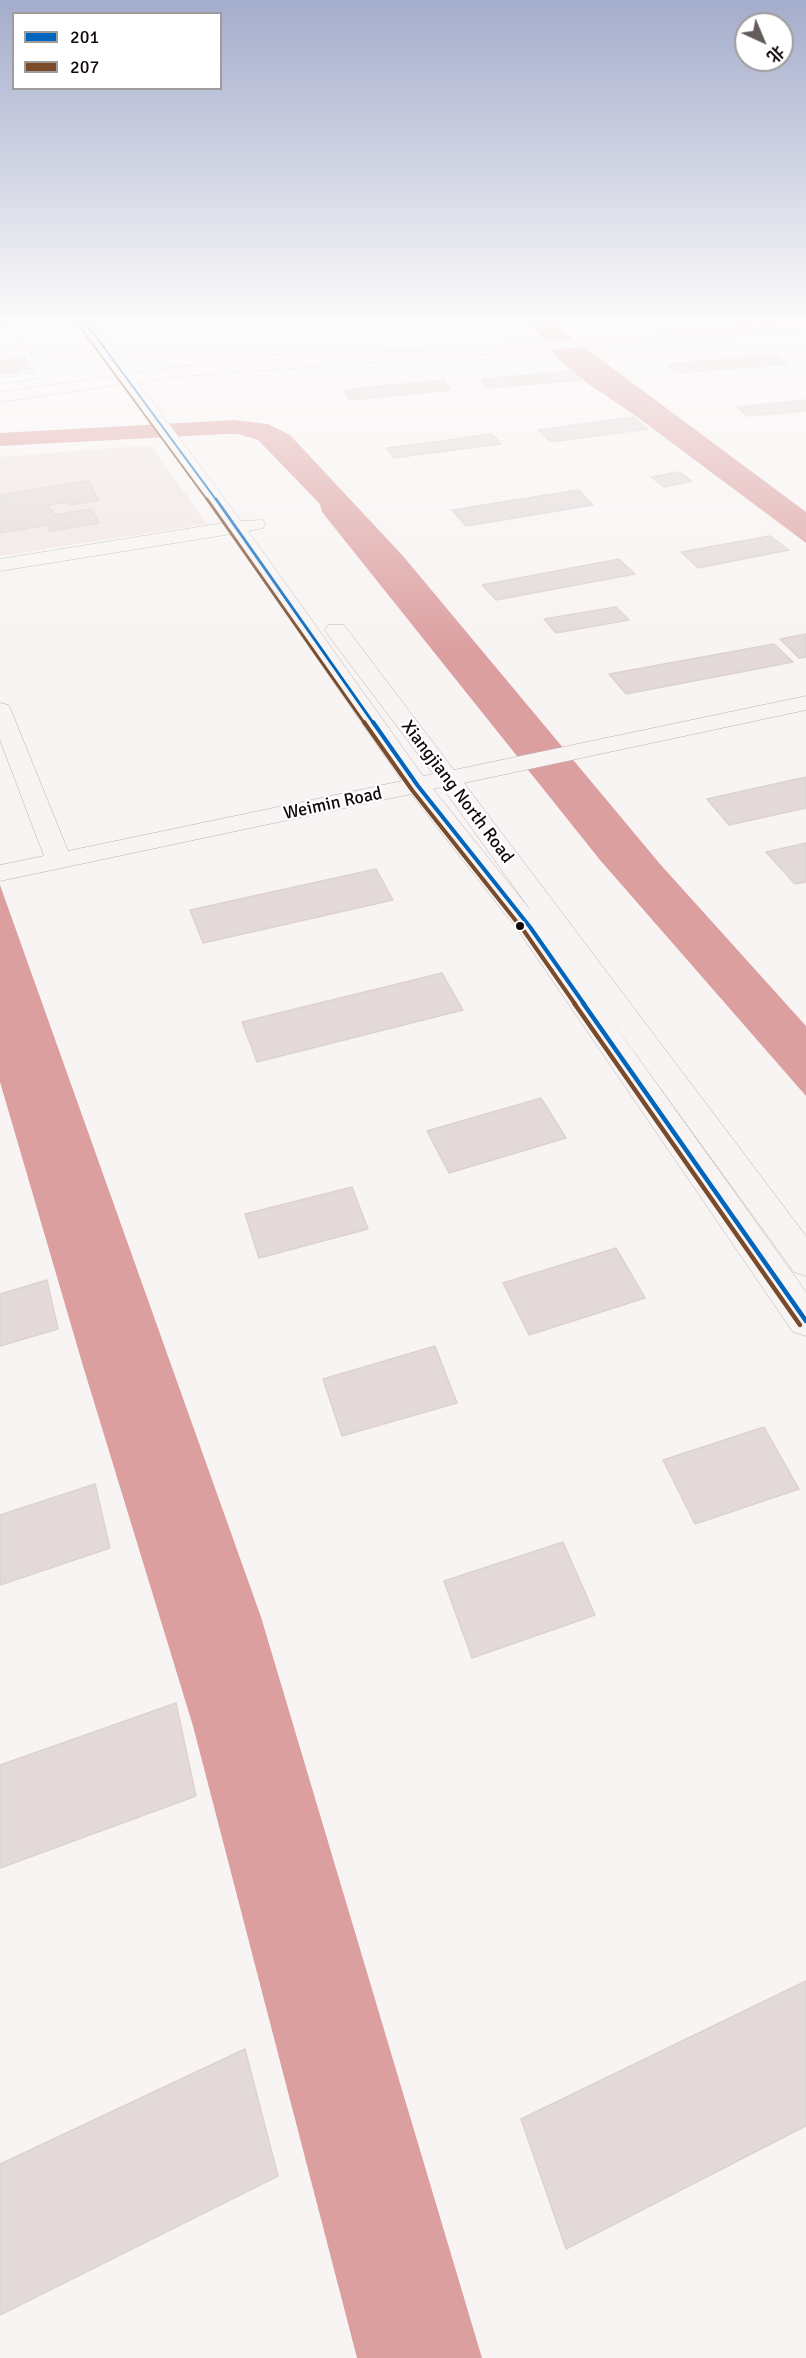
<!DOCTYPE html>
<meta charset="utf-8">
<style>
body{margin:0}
#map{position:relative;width:806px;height:2358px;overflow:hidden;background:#f9f4f4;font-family:Signika,"Noto Sans SC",sans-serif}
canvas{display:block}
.legend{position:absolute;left:12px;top:12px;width:210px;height:78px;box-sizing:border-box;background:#fff;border:2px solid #a19c9c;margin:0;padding:8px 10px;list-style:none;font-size:18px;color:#130808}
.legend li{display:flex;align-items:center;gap:12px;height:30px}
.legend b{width:30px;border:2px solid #a19c9c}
.north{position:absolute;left:734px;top:12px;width:60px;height:60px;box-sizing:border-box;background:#fff;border:2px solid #a19c9c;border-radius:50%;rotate:136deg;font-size:16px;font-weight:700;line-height:24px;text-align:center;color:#130808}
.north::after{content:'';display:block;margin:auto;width:21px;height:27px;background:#645b5b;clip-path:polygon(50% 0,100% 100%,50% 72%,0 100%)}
</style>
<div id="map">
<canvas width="806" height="2358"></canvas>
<ul class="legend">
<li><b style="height:8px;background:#0065bd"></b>201</li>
<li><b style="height:8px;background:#7a4b2a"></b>207</li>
</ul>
<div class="north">北</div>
</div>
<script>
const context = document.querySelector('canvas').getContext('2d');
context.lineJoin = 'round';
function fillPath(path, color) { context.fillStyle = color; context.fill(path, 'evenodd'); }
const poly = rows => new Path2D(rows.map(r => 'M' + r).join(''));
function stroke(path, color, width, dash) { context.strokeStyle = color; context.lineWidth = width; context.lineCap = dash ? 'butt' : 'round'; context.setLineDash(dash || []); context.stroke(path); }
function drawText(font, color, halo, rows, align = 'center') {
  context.font = font + ' Signika,sans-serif'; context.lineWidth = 4.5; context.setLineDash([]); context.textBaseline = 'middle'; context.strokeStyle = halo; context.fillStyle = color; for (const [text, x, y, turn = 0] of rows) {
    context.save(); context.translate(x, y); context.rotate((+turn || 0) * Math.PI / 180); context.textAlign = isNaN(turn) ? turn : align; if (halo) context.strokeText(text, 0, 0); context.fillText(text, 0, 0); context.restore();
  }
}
fillPath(poly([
 [150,445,207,524,0,556,0,457]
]), '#f1e4e4');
fillPath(poly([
 [528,323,552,323,806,512,806,543,636,416,587,383,557,358,543,337],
 [234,420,268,424,290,435,403,556,660,864,806,1026,806,1096,600,860,322,512,320,504,258,440,238,434,225,434,0,446,0,433],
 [0,885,261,1617,482,2358,357,2358,193,1726,83,1366,0,1082]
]), '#dc9fa0');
const building = poly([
 [777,355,787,364,676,373,667,364,777,355],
 [26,358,28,363,24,364,31,369,18,371,19,373,0,373,0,361,26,358],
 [571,371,581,380,488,388,481,379,571,371],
 [444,380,451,390,349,400,344,390,444,380],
 [806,400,806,411,747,416,737,407,806,400],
 [633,417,648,429,551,442,538,430,633,417],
 [492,434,501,444,394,458,387,448,492,434],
 [679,472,692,481,664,487,651,477,679,472],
 [88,481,99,500,70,505,68,502,48,505,54,515,91,509,99,523,50,531,47,525,0,533,0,495,88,481],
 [578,490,593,505,466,526,452,510,578,490],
 [770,536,789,550,698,568,681,552,770,536],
 [619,559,635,574,496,600,482,585,619,559],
 [616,607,629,620,556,633,544,619,616,607],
 [806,634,806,657,799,658,780,639,806,634],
 [774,644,793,662,626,694,609,674,774,644],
 [806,777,806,808,729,825,707,799,806,777],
 [806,843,806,882,795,884,766,852,806,843],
 [376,869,393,900,203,943,190,910,376,869],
 [442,973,463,1010,257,1062,242,1022,442,973],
 [541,1098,566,1138,449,1173,427,1131,541,1098],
 [352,1187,368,1229,259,1258,245,1214,352,1187],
 [616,1248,645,1298,529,1335,503,1283,616,1248],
 [47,1280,58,1329,0,1346,0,1294,47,1280],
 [435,1346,457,1403,342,1436,323,1379,435,1346],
 [764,1427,799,1489,695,1524,663,1460,764,1427],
 [95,1484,110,1548,0,1585,0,1515,95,1484],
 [563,1542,595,1615,472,1658,444,1581,563,1542],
 [176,1703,196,1796,0,1868,0,1765,176,1703],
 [806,1981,806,2126,566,2249,521,2119,806,1981],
 [245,2049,278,2176,0,2315,0,2164,245,2049]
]);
fillPath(building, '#e3d9d9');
stroke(building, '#dcd2d2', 1.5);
const lane = poly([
 [4,323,10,323,43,373,39,378,0,383,0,379,35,373,4,323]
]);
const secondary = poly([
 [79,323,94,323,132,374,185,366,806,323,806,331,185,376,138,382,241,521,263,520,265,524,263,528,248,531,423,776,433,774,328,635,325,630,328,625,344,625,454,770,806,696,806,710,464,783,806,1236,806,1276,794,1272,603,1009,806,1292,806,1336,793,1332,520,933,411,794,0,881,0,865,44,856,0,740,0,703,8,705,11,710,68,851,402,781,231,534,0,571,0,559,223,523,123,384,0,402,0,392,117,376,79,323],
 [442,787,532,912,433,789,442,787]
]);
stroke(lane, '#b9b0b0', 1);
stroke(secondary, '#b9b0b0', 1);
fillPath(lane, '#fefdfd');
fillPath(secondary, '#f8f4f4');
stroke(poly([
 [86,323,217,501]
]), '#0065bd', 2);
stroke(poly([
 [216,499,374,724]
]), '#0065bd', 3);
stroke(poly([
 [373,722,418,786,530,927,584,1004]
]), '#0065bd', 4);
stroke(poly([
 [583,1003,806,1321]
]), '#0065bd', 4.5);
stroke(poly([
 [80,327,208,501]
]), '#7a4b2a', 2);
stroke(poly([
 [207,499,365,724]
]), '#7a4b2a', 3);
stroke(poly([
 [364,722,412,790,524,931,575,1004]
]), '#7a4b2a', 4);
stroke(poly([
 [574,1003,800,1325]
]), '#7a4b2a', 4.5);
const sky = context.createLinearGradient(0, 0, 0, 653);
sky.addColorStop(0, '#a3accb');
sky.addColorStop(0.49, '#fcfafa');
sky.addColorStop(1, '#fcfafa00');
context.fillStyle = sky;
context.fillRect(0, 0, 806, 653);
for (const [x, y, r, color] of [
 [520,926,5,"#130808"]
]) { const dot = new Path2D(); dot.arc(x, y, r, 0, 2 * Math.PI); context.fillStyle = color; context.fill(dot); stroke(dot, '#fff', 2); }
drawText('18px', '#130808', '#fff', [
 ["Xiangjiang North Road",457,792,53],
 ["Weimin Road",333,804,-12]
]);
</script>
